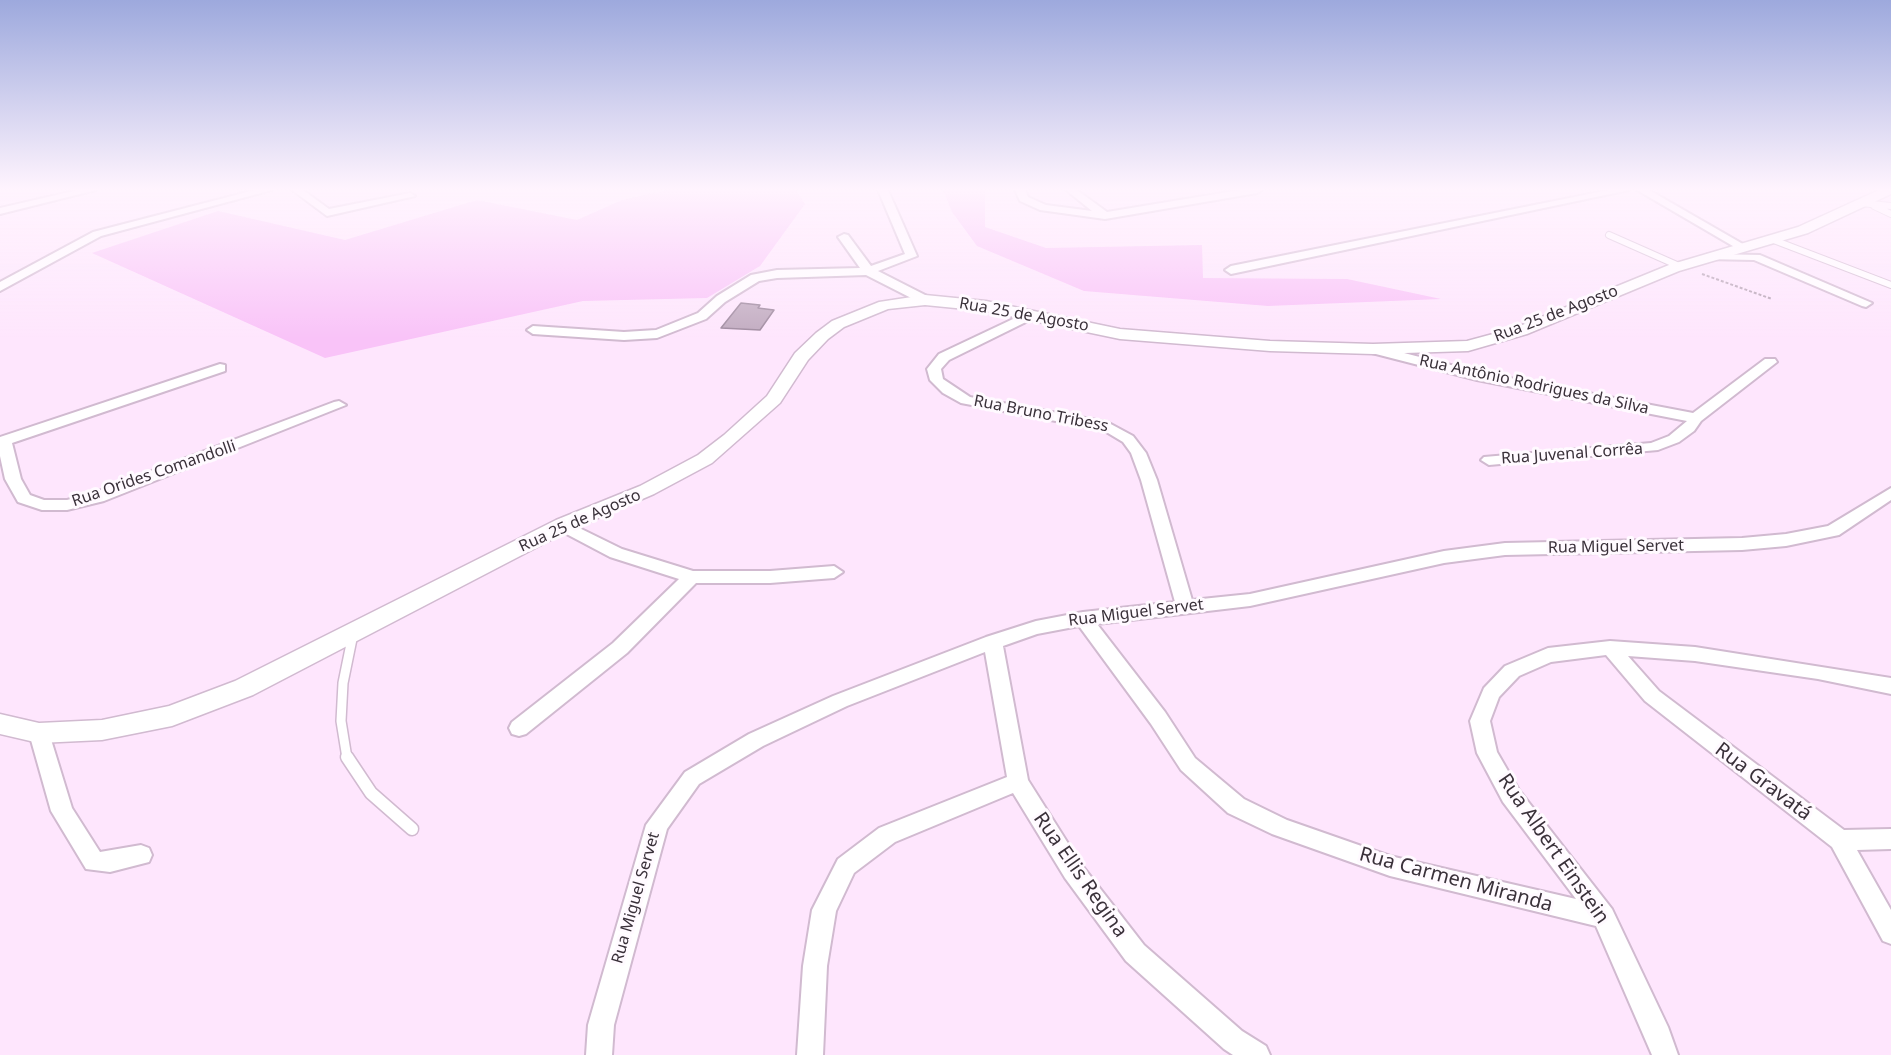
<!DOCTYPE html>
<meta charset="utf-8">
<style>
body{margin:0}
canvas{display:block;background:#fee6fd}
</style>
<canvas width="1891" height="1055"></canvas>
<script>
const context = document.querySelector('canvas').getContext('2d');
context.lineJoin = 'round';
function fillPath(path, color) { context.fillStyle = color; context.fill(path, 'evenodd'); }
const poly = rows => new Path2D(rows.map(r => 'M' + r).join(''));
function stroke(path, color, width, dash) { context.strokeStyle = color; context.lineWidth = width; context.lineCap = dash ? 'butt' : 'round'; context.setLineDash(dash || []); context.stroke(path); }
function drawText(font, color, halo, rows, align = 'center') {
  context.font = font + ' "Noto Sans",sans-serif'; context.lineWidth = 6; context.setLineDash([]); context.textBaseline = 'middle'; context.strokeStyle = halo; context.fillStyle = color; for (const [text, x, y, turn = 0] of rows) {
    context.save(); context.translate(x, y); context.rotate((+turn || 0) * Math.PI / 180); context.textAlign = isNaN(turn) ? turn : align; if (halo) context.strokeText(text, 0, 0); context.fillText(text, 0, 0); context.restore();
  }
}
fillPath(poly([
 [667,190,796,190,805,204,760,266,707,298,583,301,325,358,92,253,218,211,345,240,477,200,577,220,622,200],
 [943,190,985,190,985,227,1046,248,1202,245,1203,278,1347,279,1441,299,1268,306,1084,291,977,246,952,212]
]), '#f9c3f8');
const building = poly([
 [741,303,760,305,758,308,774,310,760,330,721,328,741,303]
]);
fillPath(building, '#c1abc0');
stroke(building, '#9f8a9f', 1.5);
const serviceFar2 = poly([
 [1861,203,1891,206],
 [1874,206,1891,214],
 [1609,235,1679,266],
 [1771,239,1891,285]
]);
const serviceFar1 = poly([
 [347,758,341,721,343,683,353,634]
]);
const service = poly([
 [347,757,371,793,412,829]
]);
const minor = poly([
 [78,190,96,190,0,214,0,208,78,190],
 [255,190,272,190,101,236,0,291,0,282,93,232,255,190],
 [292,190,303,190,329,209,410,193,415,196,327,216,292,190],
 [878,190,888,190,917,256,878,271,929,297,929,303,921,303,866,275,777,278,759,281,725,302,706,319,657,338,624,340,533,334,527,330,533,326,624,332,656,330,698,313,717,296,751,275,777,270,860,268,838,237,844,234,848,235,871,266,905,254,878,190],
 [1015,190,1025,190,1028,197,1046,205,1092,211,1066,190,1077,190,1107,212,1240,190,1262,190,1257,193,1105,219,1040,210,1020,201,1015,190],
 [1609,190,1629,190,1231,274,1225,270,1231,266,1609,190],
 [1637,190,1649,190,1748,247,1738,249,1637,190],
 [1710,254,1760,255,1872,303,1866,307,1862,306,1754,260,1706,259,1706,255,1710,254],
 [1030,311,1036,315,1034,318,949,360,941,369,943,379,970,397,1107,422,1133,436,1146,453,1157,480,1192,600,1250,594,1444,551,1505,543,1742,538,1786,534,1828,526,1891,488,1891,500,1839,535,1786,546,1742,550,1505,555,1444,563,1250,606,1097,624,1165,712,1195,758,1244,799,1287,820,1390,856,1576,899,1503,802,1477,753,1470,721,1484,688,1505,666,1548,648,1610,641,1695,647,1891,678,1891,694,1818,679,1695,661,1628,656,1659,691,1844,830,1891,829,1891,849,1857,850,1891,910,1891,944,1883,941,1832,847,1645,701,1606,655,1551,662,1519,676,1499,697,1490,721,1497,752,1519,790,1612,909,1668,1027,1678,1055,1652,1055,1596,926,1390,876,1272,834,1228,813,1181,770,1151,724,1079,626,1037,634,1003,646,1028,780,1081,864,1144,945,1242,1031,1266,1046,1270,1055,1233,1055,1224,1049,1126,961,1065,878,1013,793,895,842,854,873,836,911,827,966,823,1055,797,1055,803,966,812,910,838,859,879,828,1007,777,985,652,847,706,763,746,699,784,667,829,614,1025,612,1055,586,1055,588,1025,646,825,685,772,749,734,833,696,986,637,1036,621,1083,612,1175,602,1141,480,1131,453,1123,442,1103,430,961,403,943,393,930,380,927,369,939,354,1030,311],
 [1373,345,1478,372,1693,413,1765,359,1775,359,1777,362,1701,421,1694,431,1679,442,1658,450,1489,465,1481,460,1484,457,1651,443,1669,436,1687,421,1477,380,1368,352,1366,349,1373,345],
 [220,364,225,365,225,371,12,443,21,479,30,495,44,500,67,500,93,493,334,402,339,401,346,405,104,501,67,510,42,510,18,502,5,479,0,456,0,437,220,364],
 [563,520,622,549,693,571,770,571,834,566,843,572,834,578,770,583,696,583,627,653,526,734,519,736,512,734,509,728,512,722,613,643,679,579,610,557,557,529,555,525,563,520],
 [39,725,46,727,49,733,72,808,100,852,141,845,149,848,152,855,149,862,110,872,86,869,51,811,29,733,32,727,39,725]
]);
const tertiary = poly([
 [1879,190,1891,190,1891,194,1808,233,1679,271,1527,334,1468,351,1373,354,1270,351,1120,339,986,311,925,305,888,309,844,327,828,339,808,360,780,403,712,463,654,494,570,530,253,695,172,726,102,740,39,743,0,734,0,714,39,723,102,720,169,706,235,681,556,520,640,486,698,455,724,435,767,396,795,353,816,333,832,321,879,302,925,295,986,301,1120,329,1270,341,1373,344,1467,341,1515,328,1669,265,1798,227,1879,190]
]);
stroke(serviceFar2, '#d1bad0', 8);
stroke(serviceFar1, '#d1bad0', 12);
stroke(service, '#d1bad0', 15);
stroke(minor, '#d1bad0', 4);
stroke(tertiary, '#d1bad0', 3);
stroke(poly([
 [1702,274,1772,299]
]), '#b29fb1', 2, [3, 2]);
stroke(serviceFar2, '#fff', 6);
stroke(serviceFar1, '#fff', 9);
stroke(service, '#fff', 12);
fillPath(minor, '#fff');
fillPath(tertiary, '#fff');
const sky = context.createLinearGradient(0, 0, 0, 338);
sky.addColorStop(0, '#9da9dd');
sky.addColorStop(0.56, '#fff4fe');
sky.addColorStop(1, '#fff4fe00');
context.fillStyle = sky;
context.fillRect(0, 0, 1891, 338);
drawText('16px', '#3a313a', '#fffaff', [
 ["Rua 25 de Agosto",1556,314,-21],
 ["Rua 25 de Agosto",1024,315,10],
 ["Rua Antônio Rodrigues da Silva",1534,385,12],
 ["Rua Bruno Tribess",1041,414,11],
 ["Rua Juvenal Corrêa",1572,454,-4],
 ["Rua Orides Comandolli",154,474,-19],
 ["Rua 25 de Agosto",580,521,-24],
 ["Rua Miguel Servet",1616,547,-1],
 ["Rua Miguel Servet",1136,613,-7],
 ["Rua Miguel Servet",636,898,-74]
]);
drawText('20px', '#3a313a', '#fffaff', [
 ["Rua Gravatá",1763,782,37],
 ["Rua Albert Einstein",1553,849,55],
 ["Rua Ellis Regina",1080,875,55],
 ["Rua Carmen Miranda",1456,880,15]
]);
</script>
